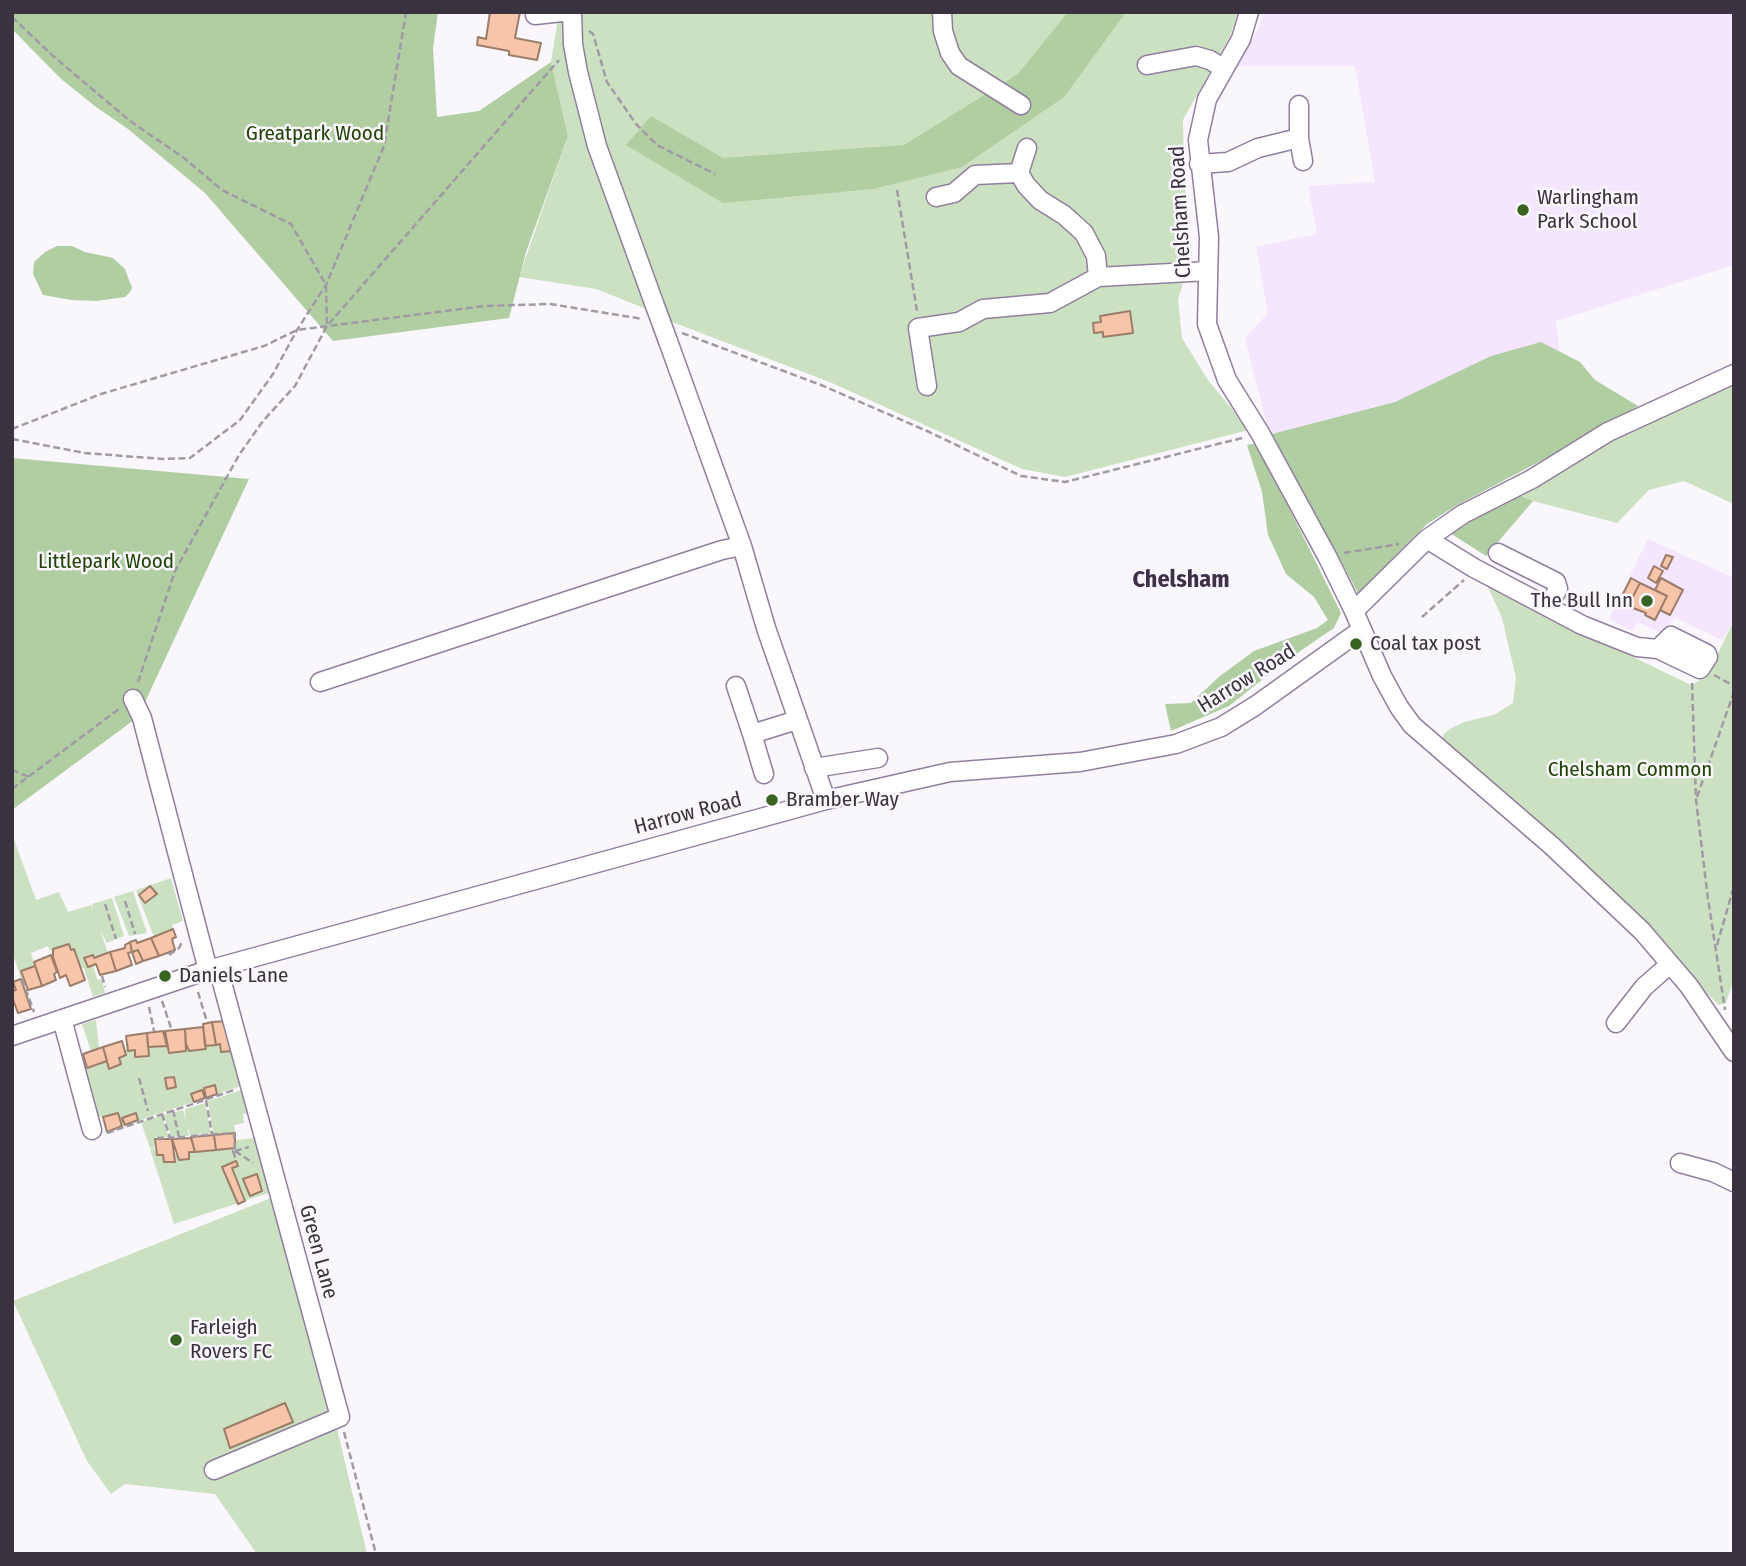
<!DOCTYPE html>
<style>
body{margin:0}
#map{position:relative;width:1746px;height:1566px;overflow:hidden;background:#f9f6fc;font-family:"Fira Sans Condensed",sans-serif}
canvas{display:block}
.frame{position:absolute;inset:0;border:14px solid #3a323f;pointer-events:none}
</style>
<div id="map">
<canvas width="1746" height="1566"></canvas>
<div class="frame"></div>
</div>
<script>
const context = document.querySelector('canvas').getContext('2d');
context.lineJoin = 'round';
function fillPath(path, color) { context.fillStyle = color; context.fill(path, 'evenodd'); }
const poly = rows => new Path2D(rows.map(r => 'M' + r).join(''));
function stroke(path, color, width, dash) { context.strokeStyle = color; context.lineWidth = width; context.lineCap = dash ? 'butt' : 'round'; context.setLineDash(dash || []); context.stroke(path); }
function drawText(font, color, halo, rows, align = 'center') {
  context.font = font + ' "Fira Sans Condensed",sans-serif'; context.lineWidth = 5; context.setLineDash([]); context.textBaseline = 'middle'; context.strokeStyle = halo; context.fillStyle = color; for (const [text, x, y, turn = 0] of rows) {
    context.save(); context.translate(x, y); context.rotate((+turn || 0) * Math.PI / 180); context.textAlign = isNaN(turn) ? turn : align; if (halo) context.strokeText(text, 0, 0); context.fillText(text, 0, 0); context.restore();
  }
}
fillPath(poly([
 [1264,12,1734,12,1734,265,1556,321,1566,401,1286,447,1272,434,1266,421,1245,338,1268,313,1256,247,1317,234,1308,186,1375,182,1355,66,1238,66,1260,25],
 [1648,539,1734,578,1734,620,1722,640,1674,617,1666,630,1660,633,1638,622,1633,631,1609,619]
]), '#f3e6fe');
fillPath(poly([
 [559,12,1238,12,1230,36,1183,120,1184,179,1192,253,1178,300,1182,338,1208,380,1249,430,1065,477,1022,469,832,383,667,320,649,310,596,289,519,277,568,136,551,62],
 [1734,383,1734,504,1684,481,1649,490,1617,523,1533,501,1522,496,1611,440],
 [1484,578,1598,640,1691,685,1704,678,1709,672,1734,620,1734,978,1726,1003,1719,1005,1443,741,1443,735,1448,730,1464,722,1494,715,1513,703,1516,678,1502,618],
 [12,834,36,900,59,892,68,912,91,905,93,910,92,904,112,898,124,936,107,943,100,930,108,953,94,958,93,955,85,958,93,965,97,979,102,980,105,993,93,997,84,968,81,968,74,949,71,950,68,944,50,951,48,946,31,953,35,966,21,971,23,978,21,979,12,951],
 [171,878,183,921,172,925,173,929,154,937,136,890],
 [133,891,147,933,129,936,114,897],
 [96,1020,99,1048,91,1051,82,1024],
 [186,1044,189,1051,220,1044,221,1052,232,1051,244,1085,122,1126,118,1113,102,1118,94,1112,78,1057,83,1055,88,1068,107,1061,109,1069,121,1064,119,1058,125,1050,135,1050,136,1057,148,1056,148,1047,167,1046,169,1053,186,1051],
 [245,1089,251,1113,243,1114,244,1123,234,1125,235,1132,213,1134,208,1101],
 [205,1103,211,1133,190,1135,187,1124,189,1136,172,1137,163,1115,183,1110,186,1120,185,1109],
 [162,1116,169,1137,155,1137,154,1148,157,1155,163,1155,164,1162,175,1161,174,1154,178,1154,179,1160,189,1159,189,1152,235,1147,235,1140,256,1138,272,1192,174,1224,150,1149,153,1148,150,1148,141,1122],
 [271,1198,338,1433,367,1554,257,1554,215,1494,125,1484,111,1494,87,1461,13,1301]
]), '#cbe1c1');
fillPath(poly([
 [12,12,438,12,433,48,437,117,479,111,551,62,568,136,526,252,509,318,333,341,205,193,128,129,96,107,60,78,12,29],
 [1068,12,1126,12,1064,97,962,167,873,189,723,203,626,145,651,116,723,158,904,145,1018,74],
 [57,246,72,246,85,252,113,258,125,269,132,288,129,293,125,297,96,301,72,300,43,295,33,274,34,262,45,252],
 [1541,342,1580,362,1595,380,1638,406,1573,444,1459,504,1427,524,1358,593,1272,434,1395,402,1491,356],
 [1257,443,1341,613,1334,628,1287,660,1229,706,1171,731,1165,704,1191,703,1220,676,1254,651,1317,628,1328,620,1314,597,1286,574,1268,535,1262,492,1247,445],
 [12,458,249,479,138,717,12,810],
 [1517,494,1533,501,1486,556,1450,533]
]), '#b0cea2');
const building = poly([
 [490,12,520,12,515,38,541,43,537,60,509,55,509,51,477,45,478,37,486,39,490,12],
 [1130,311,1133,333,1103,337,1103,332,1094,333,1093,323,1101,322,1100,316,1130,311],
 [1666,555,1673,557,1667,569,1661,566,1666,555],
 [1654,566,1663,571,1656,583,1648,578,1654,566],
 [1631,578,1640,583,1628,606,1619,602,1631,578],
 [1661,578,1683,590,1670,615,1660,610,1667,596,1655,590,1661,578],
 [1640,583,1667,596,1655,620,1645,615,1646,613,1628,606,1640,583],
 [150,886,157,894,145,903,139,895,150,886],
 [173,929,176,937,172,939,175,950,159,956,151,938,173,929],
 [151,938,159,956,143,961,138,950,132,952,130,942,136,940,137,943,151,938],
 [130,942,132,952,128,953,132,965,116,971,110,952,125,948,125,945,130,942],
 [69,944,71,950,74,949,85,980,70,986,66,975,60,978,53,957,53,949,69,944],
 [138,950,143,961,136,964,132,952,138,950],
 [110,952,116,971,100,975,96,964,88,967,84,958,93,955,94,958,110,952],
 [51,955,57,972,54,974,56,980,42,986,34,962,51,955],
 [35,966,42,986,28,990,21,971,35,966],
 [21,979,31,1009,18,1013,12,997,12,991,16,990,13,982,21,979],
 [227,1021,232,1051,221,1052,220,1044,216,1045,212,1022,227,1021],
 [212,1022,216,1045,205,1046,203,1024,212,1022],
 [203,1027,206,1049,189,1051,186,1044,185,1029,203,1027],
 [185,1029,186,1051,169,1053,165,1031,185,1029],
 [163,1031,167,1046,148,1047,147,1033,163,1031],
 [147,1033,149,1056,135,1057,135,1050,128,1051,126,1036,147,1033],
 [122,1041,126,1055,119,1058,121,1064,109,1069,103,1047,122,1041],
 [103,1047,107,1061,87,1068,83,1054,103,1047],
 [174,1077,176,1087,167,1089,165,1078,174,1077],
 [215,1085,217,1094,206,1098,204,1088,215,1085],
 [202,1090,205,1098,194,1102,191,1094,202,1090],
 [118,1113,122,1126,107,1132,103,1117,118,1113],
 [136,1113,138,1120,125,1125,122,1118,136,1113],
 [235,1133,235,1148,216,1150,214,1135,235,1133],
 [214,1135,216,1150,195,1152,191,1137,214,1135],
 [191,1138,195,1152,189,1152,189,1159,179,1160,172,1139,191,1138],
 [155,1139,172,1139,175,1162,164,1162,163,1155,157,1155,155,1139],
 [236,1161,238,1166,232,1168,245,1201,238,1204,222,1167,236,1161],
 [257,1174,262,1191,250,1196,243,1179,257,1174],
 [285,1403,293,1422,230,1448,224,1429,285,1403]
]);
fillPath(building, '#f7c5a9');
stroke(building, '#9c7d6a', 2);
const minor = poly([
 [572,12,573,44,578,72,597,146,654,303],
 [942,12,943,31,950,53,959,66,1021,105],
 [1249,12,1241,39,1207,99,1198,140,1209,237,1207,324,1227,380,1260,433,1328,558,1354,611,1382,676,1399,707,1412,725,1552,846,1642,931,1689,986,1734,1052],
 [535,15,562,12],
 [1147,65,1196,56,1210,60,1224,69],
 [1299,138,1303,161],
 [1027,148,1019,173,1026,185,1040,200,1064,215,1084,233,1096,256,1098,277],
 [1199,164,1228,162,1258,148,1299,138,1299,105],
 [936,197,954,193,975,175,1019,173],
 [668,341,742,546,766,628,826,800],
 [927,386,918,328,959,322,983,309,1050,303,1098,277,1208,271],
 [1427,539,1474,568,1582,625,1637,647,1658,649,1700,669,1708,657,1707,654,1671,636,1658,649],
 [1498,553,1556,582,1558,589,1548,607],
 [1354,611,1427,539,1463,514,1532,479,1608,432,1734,374],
 [320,682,722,550,742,546],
 [736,686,752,734,797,720],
 [133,699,142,718,208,970],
 [752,734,764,774],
 [814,768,878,758],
 [208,970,220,975,340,1417,214,1470],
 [62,1019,92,1130],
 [1616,1023,1644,987,1670,964],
 [12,1036,208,970,826,800,950,772,1080,762,1176,744,1221,727,1255,706,1361,630],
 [1680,1163,1713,1172,1734,1182]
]);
stroke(minor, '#907f9d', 21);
stroke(poly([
 [12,17,53,56,130,121,184,158,222,190,291,224,326,285,327,326],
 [589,31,593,34,607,82,636,124,657,145,715,174],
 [897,190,917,311],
 [682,333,821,385,927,431,1021,476,1065,482,1242,438],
 [12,429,101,394,264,346,297,330,484,306,550,304,643,319],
 [12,439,85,453,163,459,190,458,240,420,273,374,297,330,326,285,384,146,406,12],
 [1344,553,1399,544],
 [1422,617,1464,580],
 [1714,675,1734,686],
 [138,682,175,571,239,455,263,421,295,386,327,326,559,60],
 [1692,683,1696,800,1708,899,1725,1010],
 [12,770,29,777],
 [12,789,119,709],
 [1697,797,1734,692],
 [125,901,135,934],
 [105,904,116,939],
 [1717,945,1734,886],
 [169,955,179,948,182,942],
 [102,976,105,987],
 [22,979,34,1012],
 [198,992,207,1022],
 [162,1001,171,1028],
 [149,1007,154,1031],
 [139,1078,148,1111],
 [206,1100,212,1134],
 [173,1110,179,1137],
 [162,1114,170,1137],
 [107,1133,234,1090],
 [191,1136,234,1133,235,1151,233,1151,236,1160],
 [157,1138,188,1137],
 [235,1151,253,1163],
 [235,1151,249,1147],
 [344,1432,376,1554]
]), '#a09aa4', 2.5, [7, 3.5]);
stroke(minor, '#fff', 18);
const minorBridge = poly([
 [654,303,668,341]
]);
stroke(minorBridge, '#907f9d', 21, []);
stroke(minorBridge, '#fff', 18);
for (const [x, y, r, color] of [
 [1523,210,7,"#386321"],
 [1647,601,7,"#386321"],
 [1356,644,7,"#386321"],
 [772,800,7,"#386321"],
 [165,976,7,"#386321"],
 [176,1340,7,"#386321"]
]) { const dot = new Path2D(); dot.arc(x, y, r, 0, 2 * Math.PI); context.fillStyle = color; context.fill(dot); stroke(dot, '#f9f6fc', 2.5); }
drawText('21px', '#1f4404', '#f9f6fc', [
 ["Greatpark Wood",315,134],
 ["Littlepark Wood",106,562],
 ["Chelsham Common",1630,770]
]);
drawText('21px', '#3a323f', '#f9f6fc', [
 ["Warlingham",1537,198],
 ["Park School",1537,222],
 ["The Bull Inn",1633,601,"right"],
 ["Coal tax post",1370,644],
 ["Bramber Way",786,800],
 ["Daniels Lane",179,976],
 ["Farleigh",190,1328],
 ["Rovers FC",190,1352]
], 'left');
drawText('21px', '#3a323f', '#f9f6fc', [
 ["Chelsham Road",1181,212,-93],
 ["Harrow Road",1247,679,-32],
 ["Harrow Road",688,814,-15],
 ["Green Lane",318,1252,75]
]);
drawText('bold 24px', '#3f304a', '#f9f6fc', [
 ["Chelsham",1181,580]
]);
</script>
